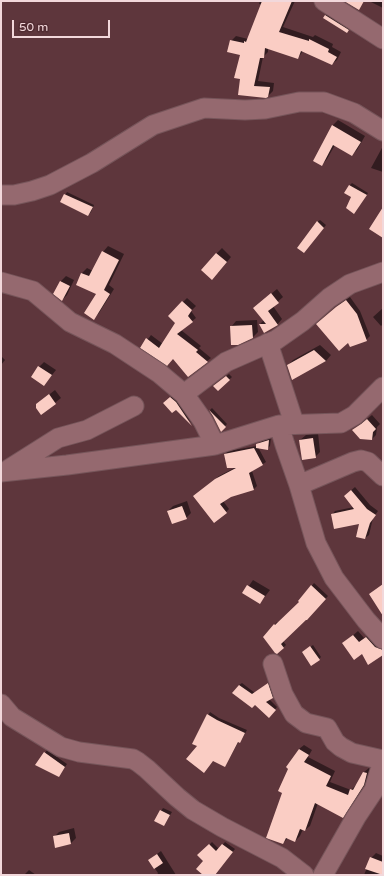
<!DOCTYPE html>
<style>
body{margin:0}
#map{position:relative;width:384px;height:876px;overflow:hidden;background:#5e363c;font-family:"Varela Round",sans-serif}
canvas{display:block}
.frame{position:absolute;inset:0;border:2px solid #f2d8db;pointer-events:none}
.scale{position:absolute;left:12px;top:20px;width:98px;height:18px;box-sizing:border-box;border:2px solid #f2d8db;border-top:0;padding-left:5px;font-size:12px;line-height:14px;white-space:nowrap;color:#f2d8db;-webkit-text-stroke:3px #522c32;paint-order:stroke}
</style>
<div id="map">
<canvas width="384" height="876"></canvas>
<div class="frame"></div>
<div class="scale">50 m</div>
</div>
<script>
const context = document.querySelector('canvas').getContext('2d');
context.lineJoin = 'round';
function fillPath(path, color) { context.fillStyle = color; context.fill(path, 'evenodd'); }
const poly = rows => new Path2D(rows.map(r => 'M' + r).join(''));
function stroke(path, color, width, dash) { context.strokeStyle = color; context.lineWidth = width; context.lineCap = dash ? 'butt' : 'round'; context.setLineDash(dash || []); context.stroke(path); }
fillPath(poly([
 [260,1,295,1,283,27,313,37,315,35,333,44,332,47,341,52,337,60,332,64,303,51,298,58,268,48,268,52,263,57,258,81,274,83,273,91,268,96,241,78,241,54,231,41,236,36,248,39,262,5,259,4],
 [369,1,383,1,383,8],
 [328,13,350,27,349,30,347,32,324,18],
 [338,120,365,136,357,150,351,155,335,145,327,159,322,165,314,160,333,125],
 [383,146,383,172,371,168],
 [352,183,368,193,356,211,350,185],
 [67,192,94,205,91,212,88,215,61,202],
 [320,220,326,225,306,249,317,222],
 [108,246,124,254,109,285,114,289,99,313,94,318,97,293,82,273,87,268,93,271,103,252],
 [222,248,231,257,218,273,216,254],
 [66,276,74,280,67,295,62,300,61,281],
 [277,289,283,297,273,306,282,319,277,325,260,324,264,320,260,303],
 [350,297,360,311,370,336,366,340,348,342,321,320,341,303],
 [187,298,196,306,191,311,196,318,181,330,201,346,199,348,211,358,188,376,173,358,142,347,151,335,163,344,176,323,169,316],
 [383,308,383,324,381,326,373,317],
 [257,320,258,332,253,337,231,327,236,321],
 [320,345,331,355,326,361,292,379,288,365,293,360],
 [1,356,5,360,1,365],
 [44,362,56,370,44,385,39,367],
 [229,374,232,377,218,390,216,384],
 [55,390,61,398,41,414,37,404],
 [173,395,194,422,193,424,176,408,164,404],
 [212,408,227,424,221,430,210,410],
 [372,415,380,424,377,427,376,435,372,439,353,430],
 [318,433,320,452,315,457,300,440,306,435],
 [271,438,270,446,267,449,258,447,266,462,252,471,257,486,254,489,231,496,223,501,229,509,226,512,198,493,219,476,236,467,225,454,228,451,257,446,260,442],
 [355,487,370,505,378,511,373,518,369,535,365,538,361,522,332,515,335,511,354,507,348,493],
 [187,501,191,513,186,518,168,511,173,506],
 [253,580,270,590,260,603,244,593],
 [314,583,328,596,307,619,283,641,286,645,277,653,264,637,277,622,278,623,300,602,299,601],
 [358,631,364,638,372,633,383,644,383,658,381,655,362,653,344,643],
 [313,645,321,657,319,659,306,650],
 [270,682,275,695,269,699,277,707,269,717,239,685,242,683,255,693],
 [210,712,219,718,247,730,242,739,240,741,239,741,225,766,214,760,198,745,193,743],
 [304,745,312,750,308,757,335,771,330,782,351,790,356,785,357,785,364,772,369,768,371,769,368,780,347,812,343,817,318,803,310,826,305,830,303,829,300,836,295,841,288,838,283,843,299,749],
 [47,750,67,764,59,776,45,753],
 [163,808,172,812,164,825,155,820],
 [74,828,76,838,71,843,54,837,59,832],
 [212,842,219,849,225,842,235,849,214,875,205,875,204,861,199,855],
 [161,851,176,875,157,875,158,873,149,860],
 [376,853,383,856,383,875,364,875,371,858],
 [29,870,36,875,24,875]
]), '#0007');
fillPath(poly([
 [262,1,292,1,279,32,309,41,309,39,329,49,328,52,337,57,332,65,301,51,298,59,265,48,264,58,260,58,254,86,270,87,268,97,266,98,238,95,240,79,234,78,240,55,227,52,230,40,244,43,244,41,246,42],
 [344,1,364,1,359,10],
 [325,15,349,30,347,33,323,18],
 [332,125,361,142,352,156,333,145,322,166,313,161],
 [349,185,367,195,354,214,346,208,351,197,344,193],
 [64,194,93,207,88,216,60,202],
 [383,207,383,238,369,229],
 [317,221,324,228,304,253,297,248],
 [102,251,119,260,104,290,110,294,94,320,84,313,96,294,76,285,81,273,89,276],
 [216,253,227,262,212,280,201,270],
 [60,281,70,286,62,301,53,294],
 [271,293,279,303,268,311,278,325,264,333,259,324,266,324,253,308],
 [346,300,357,314,367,341,350,347,348,343,339,351,316,324,336,307],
 [182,301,192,310,188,316,193,322,177,334,198,350,196,352,208,362,188,377,173,359,167,366,140,348,146,338,159,348,175,323,168,316],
 [252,325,253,338,238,345,231,345,230,326],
 [314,350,326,361,292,380,287,365],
 [38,366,52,375,44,386,31,377],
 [226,376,230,380,218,391,213,386],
 [49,394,56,404,41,415,36,408,36,404],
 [170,397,176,402,192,426,176,410,172,413,163,403],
 [209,410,226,427,221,432,213,416],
 [367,419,376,429,373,432,372,440,360,439,352,430,361,424],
 [313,438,316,458,302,460,299,440],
 [269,440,268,450,256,448,256,444],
 [254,448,263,465,249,473,254,490,231,497,220,504,227,513,214,523,193,496,215,479,236,468,227,468,224,454],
 [351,490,367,509,376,515,370,523,365,539,356,537,359,524,334,529,331,514,354,509,344,496],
 [182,506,187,519,172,524,167,511],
 [383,584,383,616,369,594],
 [247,585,265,596,260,604,242,593],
 [311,585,326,599,307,620,306,620,281,644,284,648,277,654,275,653,263,637,274,624,275,625,299,602,298,601],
 [353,635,359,642,366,637,375,647,383,650,383,655,368,665,362,654,354,660,342,643],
 [310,646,320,660,311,666,302,652],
 [268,683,273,698,266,702,276,710,269,718,255,705,252,708,232,693,239,685,252,694],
 [207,714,217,720,245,733,240,743,238,742,225,767,213,761,204,773,186,759,197,746,192,744],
 [299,749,309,755,304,762,331,776,326,786,348,795,350,789,353,790,363,772,367,773,364,785,343,818,315,803,305,831,300,829,295,842,286,838,283,844,266,838,282,793,278,791,288,769,286,767],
 [44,752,65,767,59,777,35,765],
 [160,810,170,815,164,826,154,821],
 [69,833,71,844,55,848,53,836],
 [209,844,216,851,222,844,233,852,215,875,203,875,196,869,203,861,197,855],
 [157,854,163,863,154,869,148,860],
 [370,857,383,862,383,875,365,869]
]), '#facdc4');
const minor = poly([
 [324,1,383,39],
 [1,195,14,195,32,191,50,185,92,163,153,125,204,108,245,110,265,109,299,102,324,102,354,113,383,131],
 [1,282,33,291,70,322,115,344,159,373,184,394,203,421,215,445],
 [268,343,294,423],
 [184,394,226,362,276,340,303,321,329,298,350,284,383,272],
 [279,425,341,423,355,415,383,387],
 [9,469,58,438,87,430,134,406],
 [1,472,67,465,215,445,279,425,285,445,299,485,316,543,334,578,366,620,383,639],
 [299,485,353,462,361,460,368,462,383,476],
 [273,664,283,694,294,714,306,723,327,728,335,742,341,747,352,753,383,760,374,790,356,817,323,875],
 [1,704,12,717,61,747,79,752,133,759,138,762,147,769,177,797,193,810,222,827,282,858,304,875]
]);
stroke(minor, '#76555a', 21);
stroke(minor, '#95696f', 19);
</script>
